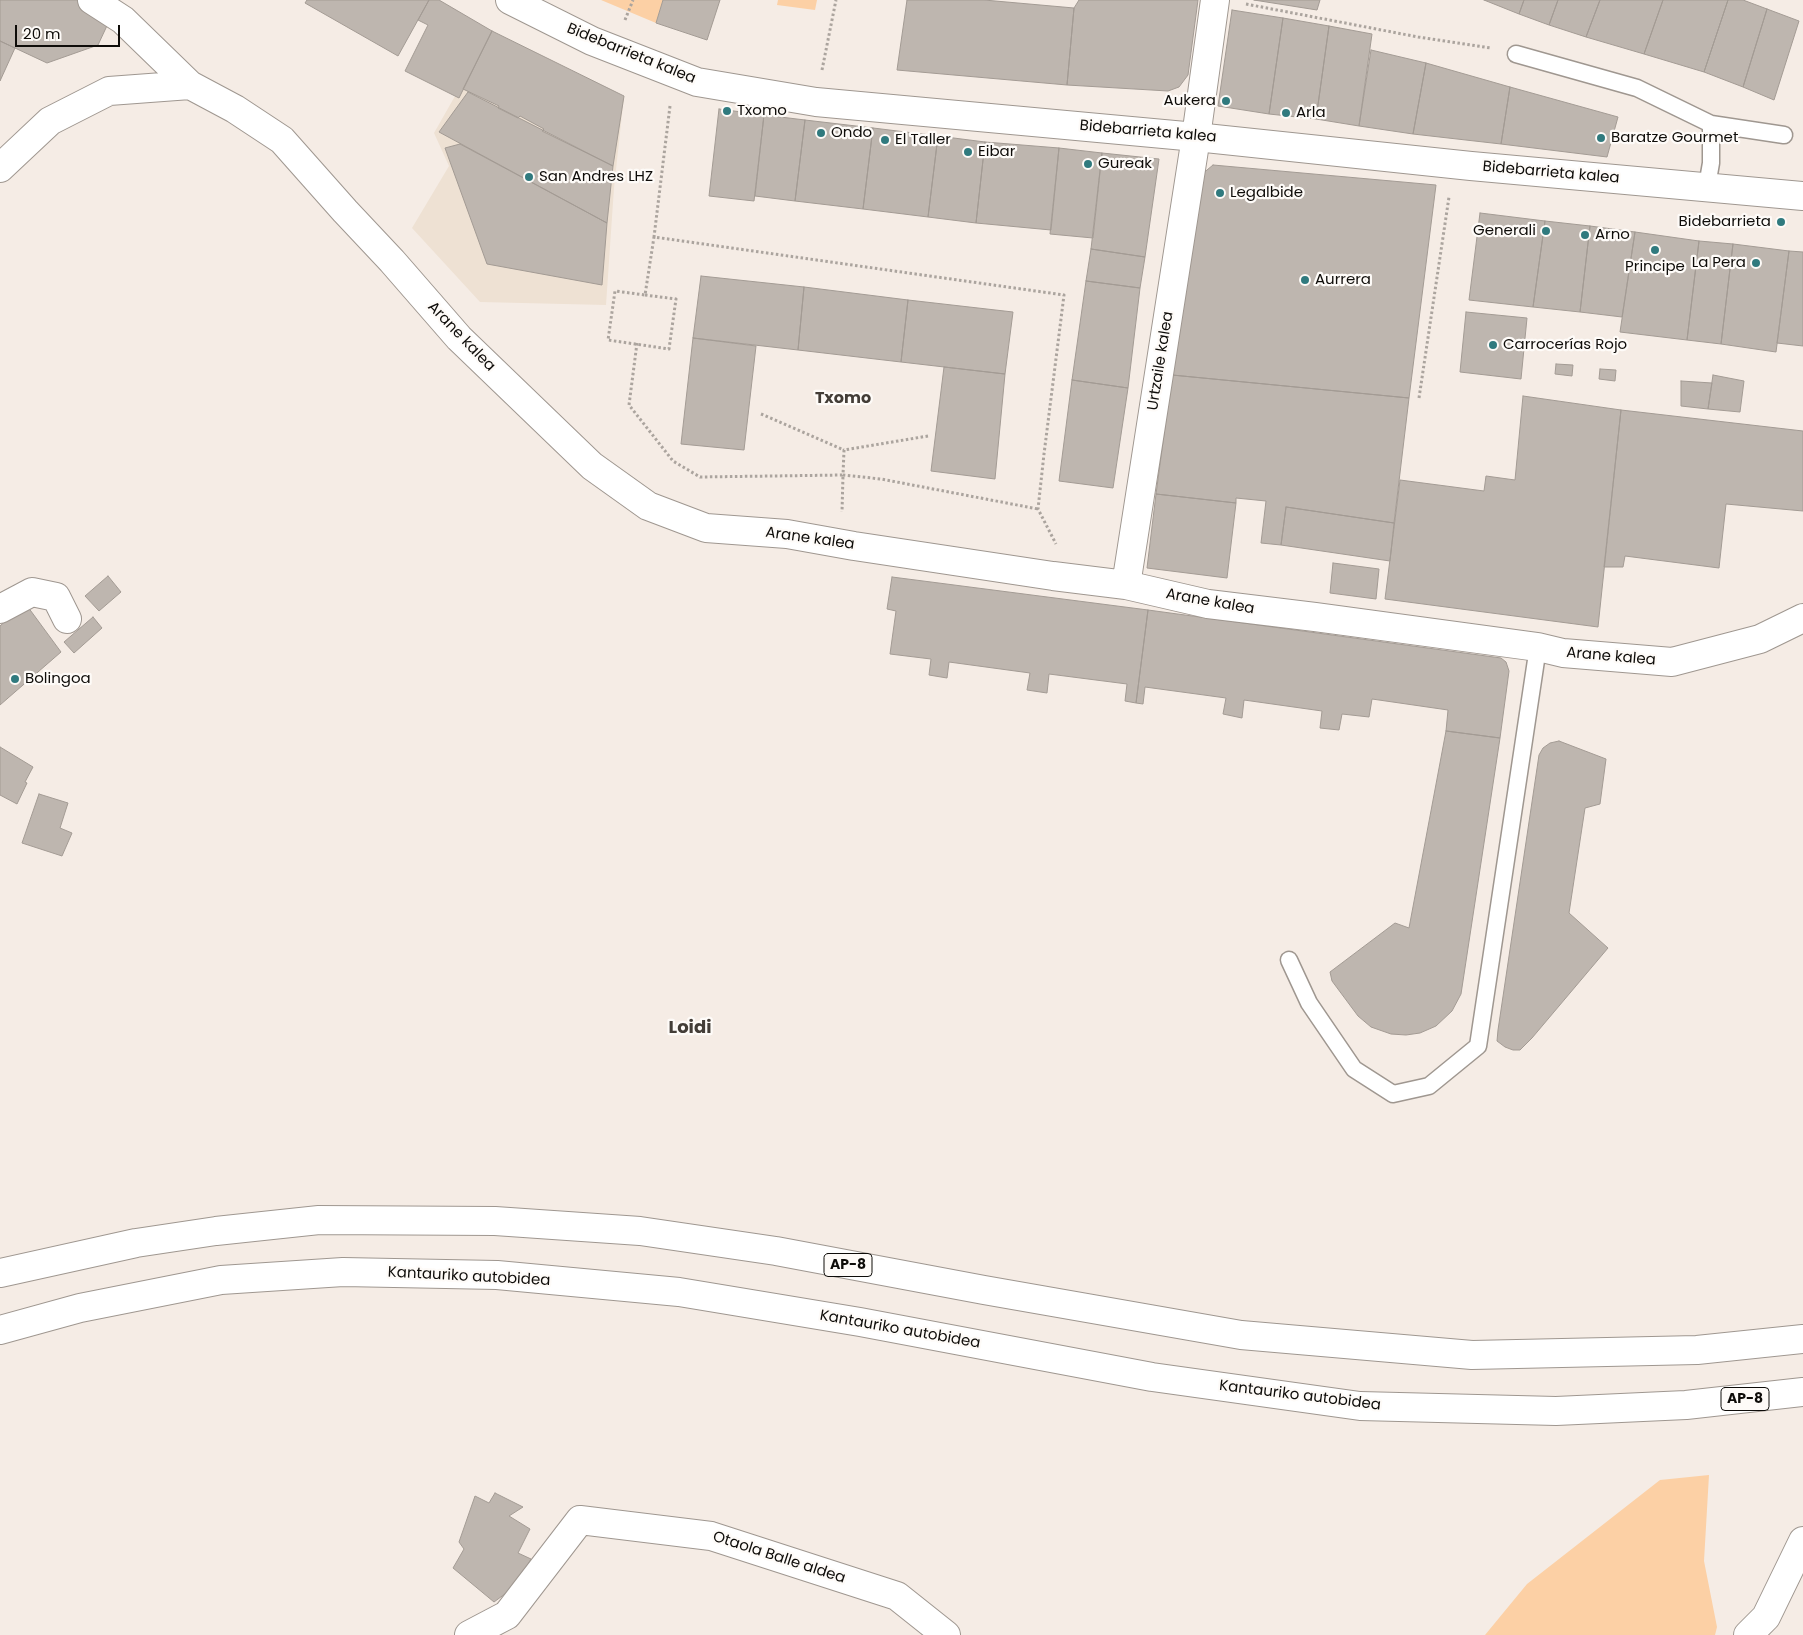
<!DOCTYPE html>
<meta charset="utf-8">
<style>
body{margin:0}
#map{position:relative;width:1803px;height:1635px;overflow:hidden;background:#f5ece5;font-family:Poppins,sans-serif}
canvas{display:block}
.scale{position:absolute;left:15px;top:25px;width:105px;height:22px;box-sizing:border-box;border:2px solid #0e0c09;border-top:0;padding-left:6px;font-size:15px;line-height:18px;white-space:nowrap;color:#0e0c09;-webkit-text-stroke:4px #fefbf8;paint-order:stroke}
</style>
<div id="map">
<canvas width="1803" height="1635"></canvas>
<div class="scale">20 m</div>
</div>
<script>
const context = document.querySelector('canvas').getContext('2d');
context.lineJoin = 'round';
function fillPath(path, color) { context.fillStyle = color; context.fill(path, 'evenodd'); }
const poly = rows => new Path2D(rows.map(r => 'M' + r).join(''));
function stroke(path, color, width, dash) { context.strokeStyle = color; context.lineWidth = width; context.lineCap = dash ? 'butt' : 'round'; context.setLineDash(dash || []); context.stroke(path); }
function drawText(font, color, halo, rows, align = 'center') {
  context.font = font + ' Poppins,sans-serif'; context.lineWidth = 4.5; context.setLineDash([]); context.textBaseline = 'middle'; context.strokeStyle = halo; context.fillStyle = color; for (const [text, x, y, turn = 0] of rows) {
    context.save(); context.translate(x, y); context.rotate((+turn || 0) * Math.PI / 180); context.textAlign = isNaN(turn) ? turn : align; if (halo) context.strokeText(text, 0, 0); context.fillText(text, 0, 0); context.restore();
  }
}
fillPath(poly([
 [492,31,624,96,614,188,606,305,480,302,412,228,449,166,434,133]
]), '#eee1d3');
fillPath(poly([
 [601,0,663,0,656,23],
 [778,0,817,0,815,10,777,5],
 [1709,1475,1704,1561,1717,1627,1715,1635,1485,1635,1527,1584,1660,1480]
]), '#fcd0a5');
const building = poly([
 [0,0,119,0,98,45,47,63,0,41,0,0],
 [307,0,429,0,398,56,305,3,307,0],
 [429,0,439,0,492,31,459,98,405,71,428,25,418,20,429,0],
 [663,0,720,0,707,40,656,23,663,0],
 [907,0,984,0,1074,8,1067,85,897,70,907,0],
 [1079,0,1198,0,1188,75,1179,87,1168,91,1067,85,1074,8,1079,0],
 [1254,0,1320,0,1317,10,1254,0],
 [1484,0,1524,0,1519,14,1484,0],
 [1524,0,1558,0,1549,25,1519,14,1524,0],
 [1558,0,1600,0,1586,37,1549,25,1558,0],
 [1600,0,1663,0,1644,54,1586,37,1600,0],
 [1663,0,1728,0,1704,72,1644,54,1663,0],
 [1728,0,1743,0,1767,9,1743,87,1704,72,1728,0],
 [1767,9,1799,21,1774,100,1743,87,1767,9],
 [1232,10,1283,18,1269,114,1218,106,1232,10],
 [1283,18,1329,26,1316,119,1269,114,1283,18],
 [1329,26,1372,34,1359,126,1316,119,1329,26],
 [492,31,624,96,613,166,542,131,544,129,520,116,518,118,498,108,499,106,463,89,492,31],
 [0,41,15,48,0,81,0,41],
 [1371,50,1426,63,1413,134,1359,126,1371,50],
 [1426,63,1510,87,1501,144,1413,134,1426,63],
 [1510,87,1618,117,1607,157,1501,144,1510,87],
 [468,92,613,166,607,223,439,132,468,92],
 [719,109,764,115,754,201,709,196,719,109],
 [764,115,805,120,795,201,755,196,764,115],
 [805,120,873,128,863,209,795,201,805,120],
 [873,128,938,136,928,217,863,209,873,128],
 [938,136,985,142,976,223,928,217,938,136],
 [985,142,1059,148,1051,230,976,223,985,142],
 [460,144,607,223,602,285,487,264,445,148,460,144],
 [1059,148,1102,153,1093,238,1050,234,1059,148],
 [1102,153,1159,159,1145,257,1091,249,1102,153],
 [1213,165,1436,185,1409,398,1172,375,1201,175,1213,165],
 [1480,213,1545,221,1533,307,1469,300,1480,213],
 [1545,221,1590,226,1580,312,1533,307,1545,221],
 [1590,226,1635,232,1622,317,1580,312,1590,226],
 [1635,232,1699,241,1687,340,1620,332,1635,232],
 [1699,241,1733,244,1721,344,1687,340,1699,241],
 [1733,244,1789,251,1776,352,1721,344,1733,244],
 [1091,249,1145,257,1140,288,1086,281,1091,249],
 [1789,251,1803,252,1803,346,1777,343,1789,251],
 [701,276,804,287,798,350,693,338,701,276],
 [1086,281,1140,288,1128,388,1072,380,1086,281],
 [804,287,908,300,901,362,798,350,804,287],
 [908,300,1013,312,1005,374,901,362,908,300],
 [1466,312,1527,318,1521,379,1460,372,1466,312],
 [693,338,756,346,744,450,681,444,693,338],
 [1556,364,1573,365,1572,376,1555,374,1556,364],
 [944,367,1005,374,995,479,931,471,944,367],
 [1600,369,1616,370,1615,381,1599,379,1600,369],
 [1172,375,1409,398,1394,523,1286,507,1281,545,1261,543,1266,501,1236,498,1236,503,1156,494,1172,375],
 [1713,375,1744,381,1740,412,1708,409,1713,375],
 [1072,380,1128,388,1113,488,1059,481,1072,380],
 [1681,381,1712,383,1708,409,1681,406,1681,381],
 [1523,396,1621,410,1598,627,1385,599,1400,480,1484,491,1486,476,1515,480,1523,396],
 [1621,410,1803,431,1803,511,1726,504,1719,568,1625,556,1623,567,1604,567,1621,410],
 [1156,494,1236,503,1227,578,1147,568,1156,494],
 [1286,507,1394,523,1390,561,1281,545,1286,507],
 [1333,563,1379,569,1376,599,1330,593,1333,563],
 [108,576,121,592,99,611,85,596,108,576],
 [892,577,1148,610,1136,703,1125,701,1127,684,1049,674,1047,693,1027,690,1030,673,949,662,947,678,929,675,931,659,890,654,896,611,887,609,892,577],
 [25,603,61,652,0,705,0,626,25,603],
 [1148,610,1501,658,1506,662,1509,671,1500,738,1446,731,1448,710,1372,699,1369,717,1342,714,1339,730,1320,728,1322,711,1244,700,1242,718,1223,714,1226,698,1145,687,1143,704,1136,703,1148,610],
 [93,617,102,628,74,653,64,642,93,617],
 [1446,731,1500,738,1461,994,1452,1011,1436,1026,1420,1033,1406,1035,1391,1034,1371,1027,1358,1016,1332,981,1330,972,1395,923,1409,928,1446,731],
 [1559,741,1606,759,1600,804,1585,808,1569,913,1608,948,1532,1038,1520,1050,1513,1050,1505,1047,1497,1041,1498,1030,1539,755,1543,748,1550,743,1559,741],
 [0,747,33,767,25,782,27,783,17,804,0,795,0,747],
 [39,794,68,803,60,828,72,833,62,856,22,843,39,794],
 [495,1493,523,1507,509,1516,530,1529,518,1553,531,1559,517,1585,494,1602,453,1568,464,1549,459,1542,475,1496,489,1503,495,1493]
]);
fillPath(building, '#beb6af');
stroke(building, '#a39b94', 1);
const lane = poly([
 [1516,54,1637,88,1711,124,1711,163,1707,186],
 [1711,124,1784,135],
 [1289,960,1309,1003,1354,1069,1393,1094,1429,1086,1478,1046,1538,647]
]);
const street = poly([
 [92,0,123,20,190,85],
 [0,168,50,121,109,91,190,85,235,109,282,140,345,211,392,261,459,338,592,466,648,506,706,528,787,534,854,546,1053,576,1126,585,1208,604,1315,617,1538,647,1563,653,1672,662,1760,639,1803,618],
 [1126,585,1196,137,1215,0],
 [0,609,32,592,56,597,67,619],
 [469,1635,507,1615,580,1520,711,1536,897,1596,946,1635],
 [1748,1635,1766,1617,1803,1541]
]);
const secondary = poly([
 [510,0,592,41,697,82,816,102,1196,137,1471,166,1803,196]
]);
const highway = poly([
 [0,1273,136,1243,216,1231,319,1220,495,1221,640,1231,776,1251,984,1290,1241,1335,1472,1355,1697,1350,1803,1339],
 [0,1330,80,1308,221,1280,343,1272,497,1275,679,1292,860,1322,1152,1377,1360,1406,1556,1411,1686,1405,1803,1392]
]);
stroke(lane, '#9f9790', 19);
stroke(street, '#9f9790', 30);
stroke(secondary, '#9f9790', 30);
stroke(highway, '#9f9790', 30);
stroke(poly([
 [1246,4,1418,37,1491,48],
 [625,20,633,0],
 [822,70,836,0],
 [670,106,654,237,1064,295,1044,454,1038,509,1056,544],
 [645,295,676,299,669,349,608,340,615,291,645,295,654,237],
 [637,343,629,405,673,461,700,477,843,475,842,512],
 [1419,398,1449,197],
 [761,414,844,450],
 [928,436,844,450,843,475,881,479,1038,509]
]), '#aba49e', 3, [2.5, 2.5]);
stroke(lane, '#fff', 16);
stroke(street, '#fff', 28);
stroke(secondary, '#fff', 28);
stroke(highway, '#fff', 28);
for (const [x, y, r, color] of [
 [1226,101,5,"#307a7e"],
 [727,111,5,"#307a7e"],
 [1286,113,5,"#307a7e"],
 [821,133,5,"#307a7e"],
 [1601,138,5,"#307a7e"],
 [885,140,5,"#307a7e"],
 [968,152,5,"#307a7e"],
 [1088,164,5,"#307a7e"],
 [529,177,5,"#307a7e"],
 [1220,193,5,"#307a7e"],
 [1781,222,5,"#307a7e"],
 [1546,231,5,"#307a7e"],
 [1585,235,5,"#307a7e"],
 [1655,250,5,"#307a7e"],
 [1756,263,5,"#307a7e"],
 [1305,280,5,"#307a7e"],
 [1493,345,5,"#307a7e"],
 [15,679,5,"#307a7e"]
]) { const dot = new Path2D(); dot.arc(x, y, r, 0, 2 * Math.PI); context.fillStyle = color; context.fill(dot); stroke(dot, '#fefbf8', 2); }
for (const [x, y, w] of [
 [848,1265,48],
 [1745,1399,48]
]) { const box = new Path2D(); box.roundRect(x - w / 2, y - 11.5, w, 23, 4); context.fillStyle = '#fefbf8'; context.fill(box); stroke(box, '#0e0c09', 1); }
drawText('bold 14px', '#0e0c09', null, [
 ["AP-8",848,1265],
 ["AP-8",1745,1399]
]);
drawText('15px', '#0e0c09', '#fefbf8', [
 ["Bidebarrieta kalea",631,54,22],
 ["Bidebarrieta kalea",1148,132,5],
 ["Bidebarrieta kalea",1551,173,5],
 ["Arane kalea",461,337,46],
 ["Urtzaile kalea",1161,361,-81],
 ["Arane kalea",810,539,8],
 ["Arane kalea",1210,602,10],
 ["Arane kalea",1611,657,5],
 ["Kantauriko autobidea",469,1277,3],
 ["Kantauriko autobidea",900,1330,10],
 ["Kantauriko autobidea",1300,1396,7],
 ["Otaola Balle aldea",779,1558,18]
]);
drawText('15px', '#0e0c09', '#fefbf8', [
 ["Aukera",1216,101,"right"],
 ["Txomo",737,111],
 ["Arla",1296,113],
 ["Ondo",831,133],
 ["Baratze Gourmet",1611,138],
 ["El Taller",895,140],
 ["Eibar",978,152],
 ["Gureak",1098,164],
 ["San Andres LHZ",539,177],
 ["Legalbide",1230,193],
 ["Bidebarrieta",1771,222,"right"],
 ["Generali",1536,231,"right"],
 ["Arno",1595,235],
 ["La Pera",1746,263,"right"],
 ["Principe",1655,267,"center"],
 ["Aurrera",1315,280],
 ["Carrocerías Rojo",1503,345],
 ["Bolingoa",25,679]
], 'left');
drawText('bold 16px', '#433d37', '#fefbf8', [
 ["Txomo",843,399]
]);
drawText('bold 18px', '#433d37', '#fefbf8', [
 ["Loidi",690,1028]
]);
</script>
